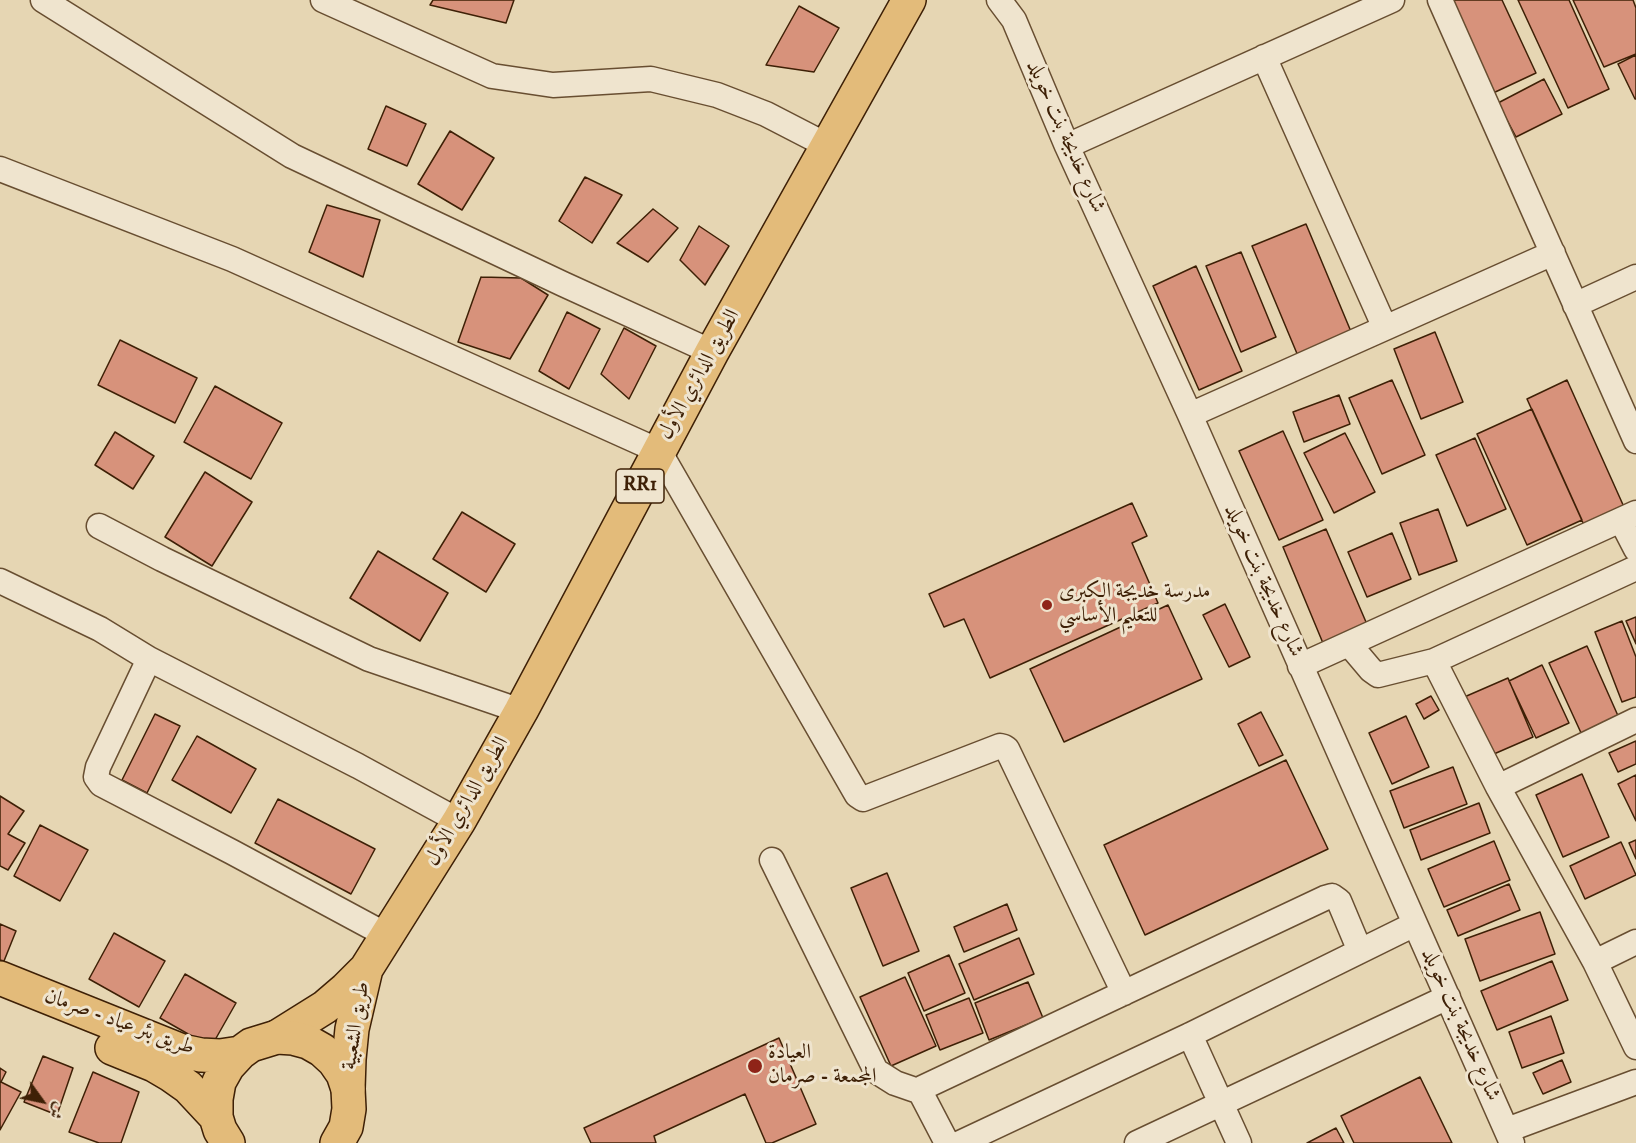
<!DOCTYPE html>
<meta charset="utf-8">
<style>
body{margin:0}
#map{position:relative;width:1636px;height:1143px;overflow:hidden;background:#e6d6b3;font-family:"IM FELL DW Pica",Amiri,serif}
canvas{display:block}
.north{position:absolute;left:12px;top:1071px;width:60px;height:60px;-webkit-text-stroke:4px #efe4ce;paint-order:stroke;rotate:123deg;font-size:16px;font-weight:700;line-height:24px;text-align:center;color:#3e2006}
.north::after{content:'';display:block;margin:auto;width:21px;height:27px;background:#3e2006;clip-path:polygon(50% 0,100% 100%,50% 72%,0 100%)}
</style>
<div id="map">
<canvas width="1636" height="1143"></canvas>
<div class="north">ش</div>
</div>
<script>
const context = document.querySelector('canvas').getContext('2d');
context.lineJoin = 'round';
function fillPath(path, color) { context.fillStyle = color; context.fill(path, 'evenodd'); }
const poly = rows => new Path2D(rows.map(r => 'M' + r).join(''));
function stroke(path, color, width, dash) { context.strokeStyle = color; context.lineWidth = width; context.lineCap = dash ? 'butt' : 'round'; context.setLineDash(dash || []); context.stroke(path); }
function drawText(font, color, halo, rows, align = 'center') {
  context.font = font + ' "IM FELL DW Pica",Amiri,serif'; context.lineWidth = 6; context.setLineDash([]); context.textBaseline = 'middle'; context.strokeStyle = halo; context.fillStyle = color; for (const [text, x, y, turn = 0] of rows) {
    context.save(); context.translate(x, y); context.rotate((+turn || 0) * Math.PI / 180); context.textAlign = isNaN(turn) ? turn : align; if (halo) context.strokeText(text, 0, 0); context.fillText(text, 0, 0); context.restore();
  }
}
const building = poly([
 [433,0,514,0,506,23,430,5,433,0],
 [1455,0,1502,0,1536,73,1491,94,1449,3,1455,0],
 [1518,0,1569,0,1609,89,1568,108,1518,0],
 [1573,0,1633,0,1636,8,1636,54,1604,67,1573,0],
 [799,6,839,28,814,72,766,65,799,6],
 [1636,55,1636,99,1635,99,1618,64,1636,55],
 [1544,79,1562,114,1516,137,1498,103,1544,79],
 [386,106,426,124,407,166,368,149,386,106],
 [450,131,494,158,462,210,418,184,450,131],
 [585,177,622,195,592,243,559,221,585,177],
 [327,205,380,220,363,277,309,252,327,205],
 [653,209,678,228,648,262,617,243,653,209],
 [1306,224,1352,334,1298,356,1252,246,1306,224],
 [699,226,729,246,705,285,680,260,699,226],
 [1241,252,1276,337,1241,352,1206,266,1241,252],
 [1196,266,1242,371,1199,390,1153,286,1196,266],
 [481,277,521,278,548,295,510,359,458,342,481,277],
 [567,312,600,329,569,389,539,371,567,312],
 [624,328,656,346,629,399,601,374,624,328],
 [1435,332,1463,402,1421,419,1394,349,1435,332],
 [120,340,197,378,175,423,98,385,120,340],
 [1392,380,1425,455,1382,474,1349,398,1392,380],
 [1567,380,1624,507,1584,525,1527,399,1567,380],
 [215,386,282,423,251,479,184,442,215,386],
 [1339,395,1350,424,1304,442,1293,412,1339,395],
 [1532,409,1582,520,1527,545,1477,434,1532,409],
 [1283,431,1323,520,1279,540,1239,451,1283,431],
 [115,432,154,456,133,489,95,465,115,432],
 [1345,433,1375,492,1334,513,1304,453,1345,433],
 [1475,438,1506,509,1467,526,1436,455,1475,438],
 [205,472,252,502,212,566,165,537,205,472],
 [1132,503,1147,536,1132,543,1158,603,990,678,964,619,944,627,929,594,1132,503],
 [1438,509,1457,561,1419,575,1400,523,1438,509],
 [462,512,515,544,486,592,433,559,462,512],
 [1326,529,1369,629,1325,648,1283,547,1326,529],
 [1392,533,1411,579,1367,597,1348,552,1392,533],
 [378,551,448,593,420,641,350,598,378,551],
 [1225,604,1250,657,1229,667,1203,615,1225,604],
 [1168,605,1202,679,1064,742,1030,669,1168,605],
 [1636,617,1636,644,1626,621,1636,617],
 [1622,621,1636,657,1636,697,1622,702,1595,632,1622,621],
 [1587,646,1619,718,1582,735,1549,663,1587,646],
 [1542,665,1569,723,1536,738,1509,681,1542,665],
 [1508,678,1533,737,1487,757,1462,698,1508,678],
 [1431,696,1439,710,1424,719,1416,704,1431,696],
 [1261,712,1283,755,1259,766,1238,724,1261,712],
 [155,714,180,726,147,793,122,780,155,714],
 [1406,716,1429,767,1392,784,1369,733,1406,716],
 [197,736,256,769,231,813,172,780,197,736],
 [1636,741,1636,764,1618,772,1609,753,1636,741],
 [1286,760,1328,849,1145,935,1104,845,1286,760],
 [1453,767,1467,804,1404,828,1390,791,1453,767],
 [1582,774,1609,837,1563,857,1536,795,1582,774],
 [1636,775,1636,821,1618,784,1636,775],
 [0,796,24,811,8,834,25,843,8,870,0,866,0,796],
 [278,799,375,849,351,894,255,843,278,799],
 [1479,803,1490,833,1421,860,1410,830,1479,803],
 [40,825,88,850,60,901,14,876,40,825],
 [1636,840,1636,859,1629,843,1636,840],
 [1494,841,1510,880,1444,907,1428,869,1494,841],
 [1621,842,1636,875,1585,899,1570,866,1621,842],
 [887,873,919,951,883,966,851,888,887,873],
 [1509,884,1520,910,1458,936,1447,910,1509,884],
 [1007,904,1017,930,964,952,954,927,1007,904],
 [1540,912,1555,954,1480,981,1465,939,1540,912],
 [0,924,16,931,4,961,0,960,0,924],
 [114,933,165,961,139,1007,89,979,114,933],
 [1019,938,1034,974,974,1000,959,964,1019,938],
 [949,955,965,993,924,1011,908,973,949,955],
 [1552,961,1568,1000,1497,1030,1481,991,1552,961],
 [185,974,236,1003,211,1047,160,1018,185,974],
 [905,977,936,1046,891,1066,860,997,905,977],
 [1028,982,1043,1018,989,1040,975,1003,1028,982],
 [969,998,983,1033,940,1050,926,1015,969,998],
 [1551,1016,1564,1053,1522,1068,1509,1032,1551,1016],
 [779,1038,816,1124,772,1143,766,1143,745,1094,654,1136,656,1143,591,1143,584,1128,779,1038],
 [43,1056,73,1068,57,1115,24,1102,43,1056],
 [1562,1060,1571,1082,1543,1094,1533,1073,1562,1060],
 [0,1068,6,1072,1,1082,21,1092,0,1130,0,1068],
 [93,1072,139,1092,121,1143,99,1143,69,1132,93,1072],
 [1420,1077,1452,1143,1354,1143,1341,1116,1420,1077],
 [1336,1128,1344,1143,1307,1143,1336,1128]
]);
fillPath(building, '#d7927b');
stroke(building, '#3e2006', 1.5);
const street = poly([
 [43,0,292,156,563,284,712,352],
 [323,0,492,76,553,85,651,79,717,95,766,114,828,146],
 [999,0,1014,20,1067,146,1190,415,1512,1143],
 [1440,0,1636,441],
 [1264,57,1385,328],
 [1067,146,1392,0],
 [0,169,232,259,659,451,857,795,863,799,1000,746,1004,747,1007,749,1124,993],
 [1575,305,1636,277],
 [1190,415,1553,253],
 [1621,520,1636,549],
 [99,526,162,559,369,659,521,711],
 [0,581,100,629,149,659],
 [1349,644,1371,670,1378,675,1434,661,1636,568],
 [1434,661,1498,787,1595,962,1636,1047],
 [1300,666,1636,513],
 [1498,787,1636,720],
 [772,860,876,1071,895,1083,921,1092],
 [388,936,232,852,101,784,96,777,98,767,149,659,358,766,459,821],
 [1595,962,1636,942],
 [1190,1035,1239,1143],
 [1507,1130,1636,1082],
 [947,1143,923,1097,921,1092,922,1088,1325,898,1332,896,1339,901,1360,951],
 [960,1143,1190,1035,1415,924],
 [1137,1143,1448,997]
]);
const primary = poly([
 [277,1037,325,1007,346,989,366,969,459,821,521,711,712,352,909,0],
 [348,1089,349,1059,352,1029,366,969]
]);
const highway = poly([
 [0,978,182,1051,201,1055,220,1056,240,1053],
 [112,1048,154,1065,171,1075,188,1087,216,1117],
 [228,1143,220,1130,216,1117,216,1099,219,1082,228,1066,240,1053,251,1045,277,1037,293,1038,308,1042,322,1050,334,1061,343,1074,348,1089,349,1109,346,1127,337,1143]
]);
stroke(street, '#684e31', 27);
stroke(primary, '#3e2006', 36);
stroke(highway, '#3e2006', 36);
stroke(street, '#efe4ce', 24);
stroke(primary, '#e3bb7a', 33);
stroke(highway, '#e3bb7a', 33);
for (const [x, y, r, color] of [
 [1047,605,6,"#8f2418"],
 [755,1066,8,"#8f2418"]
]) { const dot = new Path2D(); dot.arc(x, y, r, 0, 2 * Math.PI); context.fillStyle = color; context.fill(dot); stroke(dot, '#efe4ce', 2); }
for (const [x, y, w] of [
 [640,486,48]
]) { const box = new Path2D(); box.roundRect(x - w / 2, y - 17, w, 34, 4.5); context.fillStyle = '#efe4ce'; context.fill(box); stroke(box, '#3e2006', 1.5); }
drawText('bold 20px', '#3e2006', null, [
 ["RR1",640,486]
]);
drawText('21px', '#3e2006', '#efe4ce', [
 ["شارع خديجة بنت خويلد",1065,137,66],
 ["الطريق الدائري الأول",700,375,-61],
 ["شارع خديجة بنت خويلد",1263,581,66],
 ["الطريق الدائري الأول",468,802,-60],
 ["طريق بئر عياد - صرمان",119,1023,20],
 ["شارع خديجة بنت خويلد",1460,1025,66],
 ["طريق الشعبية",357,1026,-81]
]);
drawText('21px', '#3e2006', '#efe4ce', [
 ["مدرسة خديجة الكبرى",1059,593],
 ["للتعليم الأساسي",1059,617],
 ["العيادة",768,1054],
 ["المجمعة - صرمان",768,1078]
], 'left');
</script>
